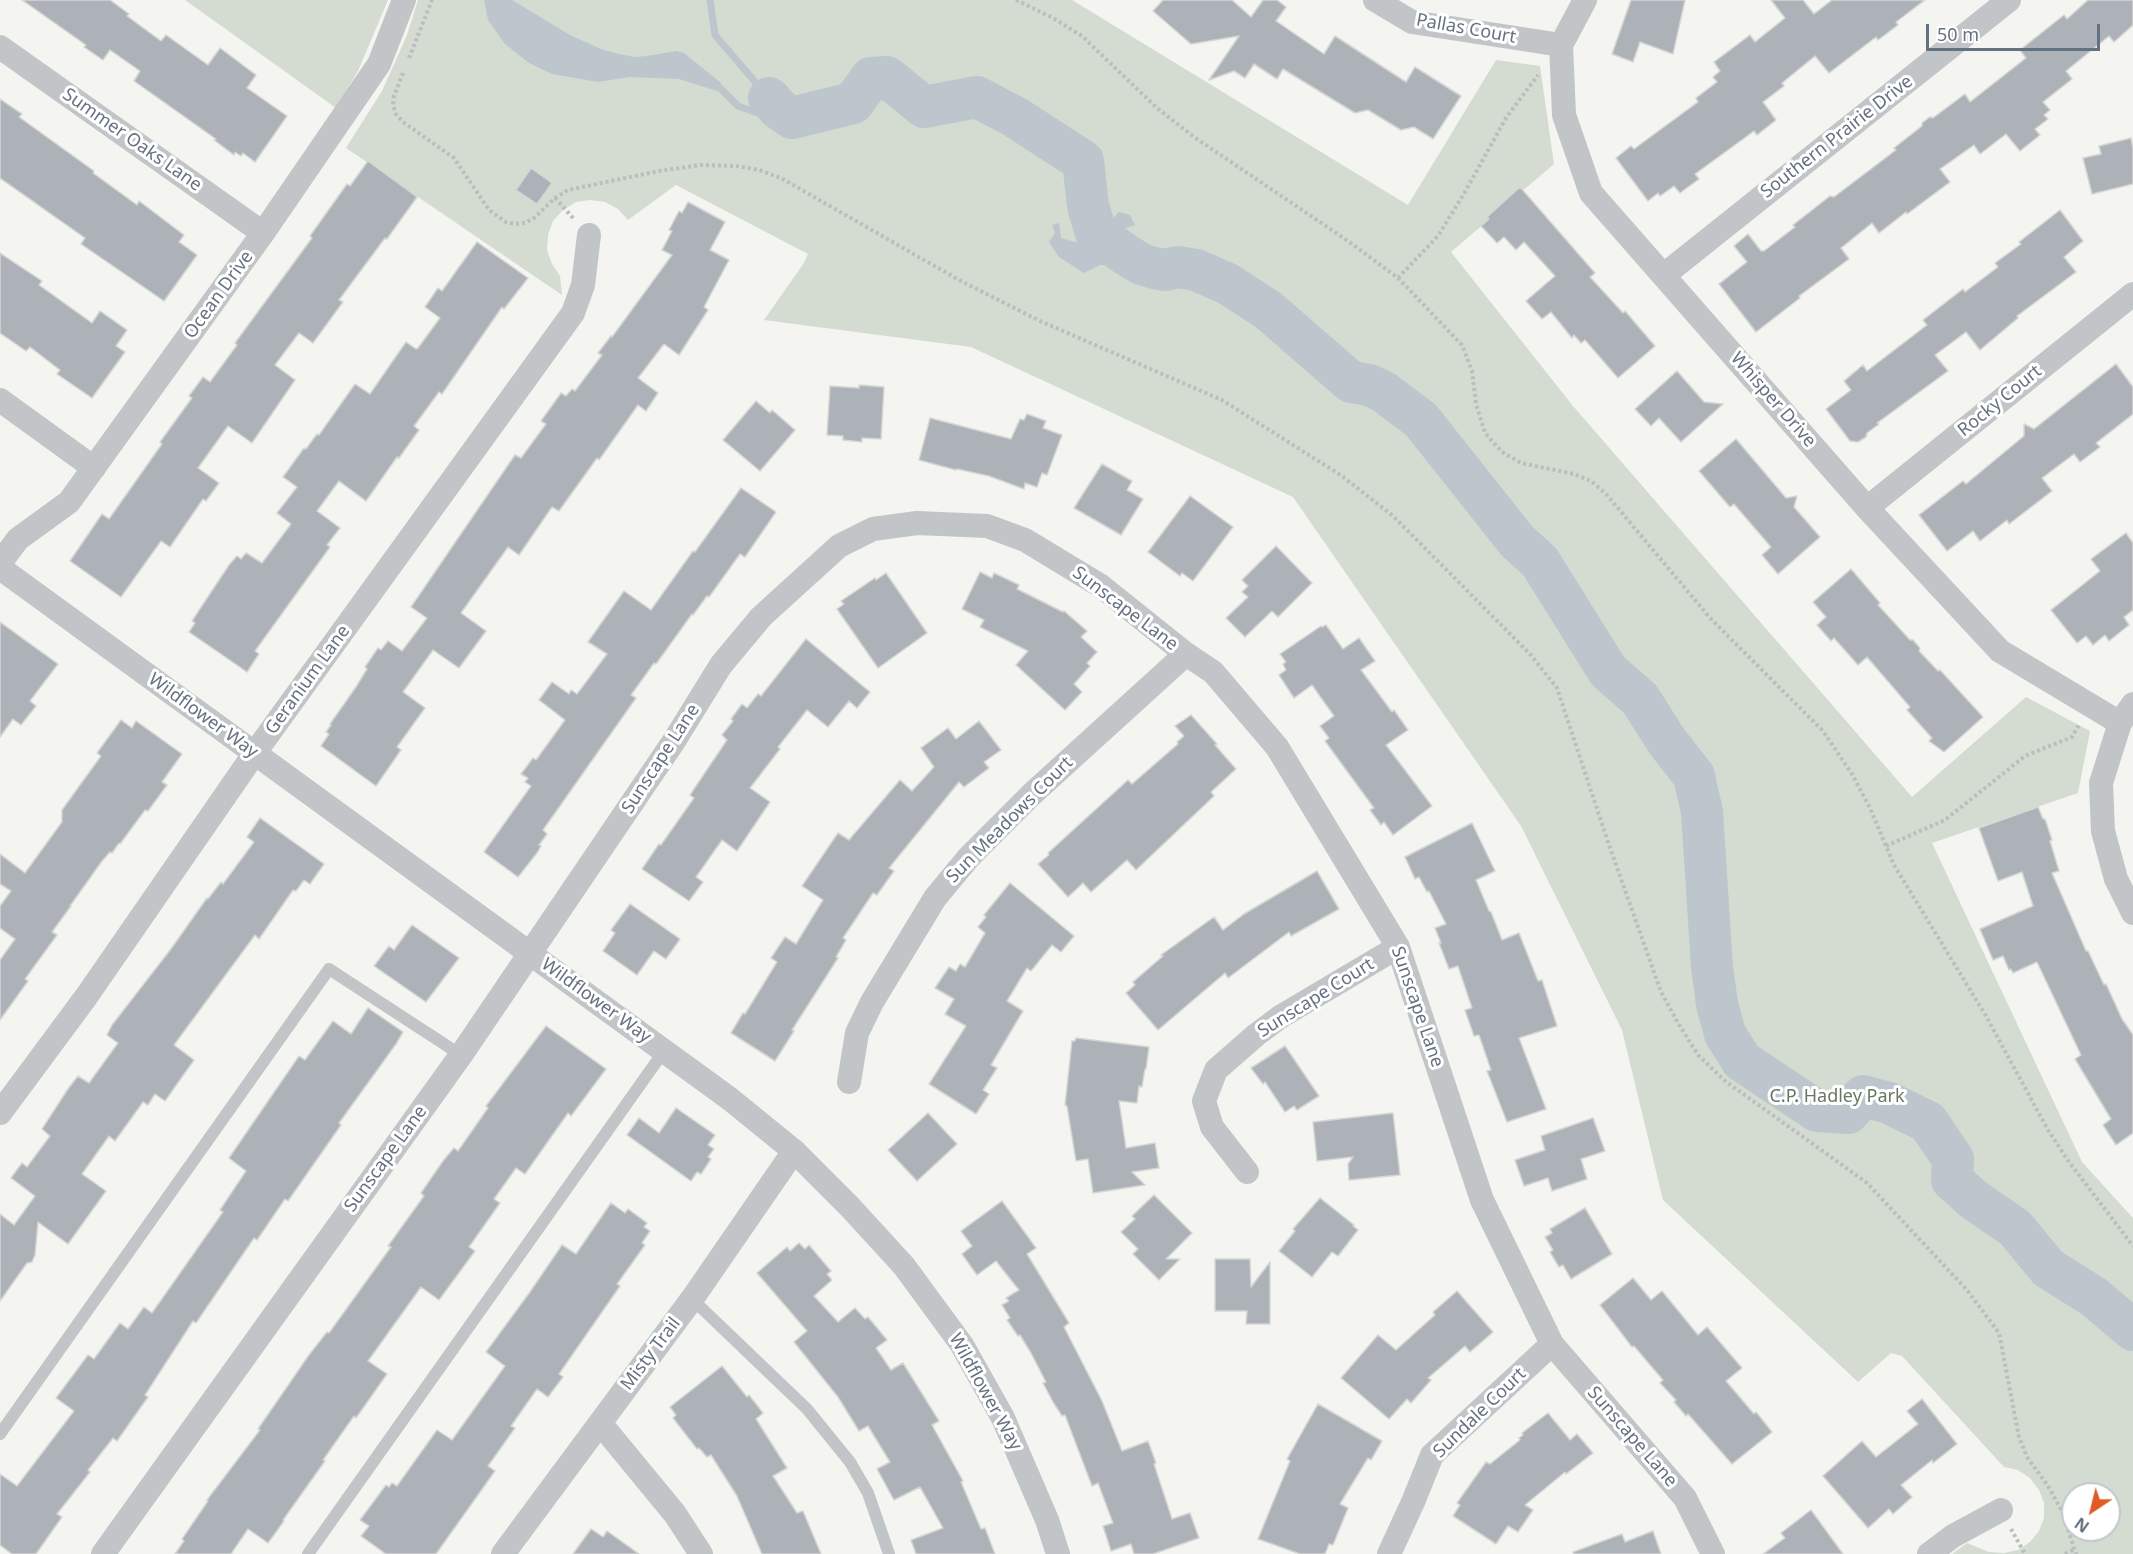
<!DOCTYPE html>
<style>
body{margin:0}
#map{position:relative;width:2133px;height:1554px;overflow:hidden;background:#f4f4f0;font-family:"Noto Sans",sans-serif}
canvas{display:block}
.north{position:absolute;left:2061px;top:1482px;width:60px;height:60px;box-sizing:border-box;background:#fff;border:2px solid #c1c7cd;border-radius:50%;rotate:215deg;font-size:16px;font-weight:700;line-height:24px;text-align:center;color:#637281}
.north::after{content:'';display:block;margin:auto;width:21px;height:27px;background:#df5c25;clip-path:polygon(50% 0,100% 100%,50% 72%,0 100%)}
.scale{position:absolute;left:1926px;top:24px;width:174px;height:27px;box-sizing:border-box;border:3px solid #637281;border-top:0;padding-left:8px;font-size:18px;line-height:21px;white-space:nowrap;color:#637281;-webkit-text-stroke:4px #fff;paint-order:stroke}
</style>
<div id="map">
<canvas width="2133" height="1554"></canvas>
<div class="north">N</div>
<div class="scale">50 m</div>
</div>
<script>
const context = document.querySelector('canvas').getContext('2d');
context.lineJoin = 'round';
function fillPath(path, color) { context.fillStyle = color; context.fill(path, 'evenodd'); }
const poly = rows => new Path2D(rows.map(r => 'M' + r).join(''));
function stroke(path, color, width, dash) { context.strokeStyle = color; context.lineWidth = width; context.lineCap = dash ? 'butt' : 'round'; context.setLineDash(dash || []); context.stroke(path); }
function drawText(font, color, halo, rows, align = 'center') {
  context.font = font + ' "Noto Sans",sans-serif'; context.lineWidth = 6; context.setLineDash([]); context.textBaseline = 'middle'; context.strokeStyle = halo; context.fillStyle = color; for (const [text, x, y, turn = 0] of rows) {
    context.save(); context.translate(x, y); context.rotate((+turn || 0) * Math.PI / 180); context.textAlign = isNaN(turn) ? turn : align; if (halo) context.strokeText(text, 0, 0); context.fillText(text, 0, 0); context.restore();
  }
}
fillPath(poly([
 [185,0,388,0,358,71,336,108],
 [418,0,1072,0,1408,205,1496,60,1540,66,1554,164,1451,252,1573,406,1912,797,2026,697,2090,731,2078,793,1932,843,2082,1162,2133,1218,2133,1554,1952,1554,1967,1543,1989,1552,2004,1553,2018,1550,2030,1542,2039,1531,2044,1518,2044,1503,2039,1490,2030,1478,2018,1470,2004,1467,1902,1356,1891,1353,1858,1382,1663,1200,1622,1030,1521,826,1293,497,971,347,764,320,804,263,808,254,676,185,628,220,618,209,605,202,590,200,576,202,563,210,553,221,548,235,547,250,552,264,560,276,562,295,346,148,382,91,407,35],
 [2073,1494,2109,1494,2109,1530,2073,1530]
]), '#d4dbd1');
fillPath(poly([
 [484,0,512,0,570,35,601,49,619,54,634,57,647,56,676,51,684,53,705,70,721,83,723,87,720,91,717,91,679,79,629,77,598,82,552,74,529,63,505,44,488,20],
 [1083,203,1088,206,1097,225,1106,225,1119,212,1130,215,1135,225,1113,232,1125,254,1118,265,1100,265,1084,273,1059,257,1049,242,1055,233,1052,225,1059,223,1061,238,1086,245,1091,236,1082,220,1080,208]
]), '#bcc6cc');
stroke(poly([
 [710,0,715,35,769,98],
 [722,90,738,106,763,115,779,109]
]), '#bcc6cc', 7);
stroke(poly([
 [769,98,779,109,792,118,853,103,871,78,887,77,924,107,977,97,1015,117,1083,161,1088,206,1096,233,1125,254,1141,264,1154,268,1165,270,1178,267,1196,270,1228,284,1268,310,1351,382,1369,385,1384,392,1421,420,1517,541,1540,562,1608,671,1640,699,1666,740,1694,776,1702,812,1712,967,1717,1004,1725,1034,1742,1061,1817,1111,1848,1113,1863,1096,1889,1103,1928,1122,1953,1159,1952,1180,1973,1199,2015,1228,2048,1268,2094,1297,2133,1330]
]), '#bcc6cc', 42);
const building = poly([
 [22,0,110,0,129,14,127,16,161,41,166,35,208,65,220,48,256,75,247,88,287,116,255,162,243,153,241,156,235,152,234,155,214,140,216,139,134,81,140,71,110,50,103,60,84,47,86,45,22,0],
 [1163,0,1232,0,1251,17,1263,0,1277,0,1286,7,1276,21,1324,54,1335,36,1406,82,1415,67,1461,96,1433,139,1414,127,1401,130,1368,110,1355,113,1283,69,1277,79,1254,64,1245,78,1234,71,1209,80,1239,36,1191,44,1153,11,1163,0],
 [1631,0,1685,0,1673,54,1640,42,1633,62,1612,54,1631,0],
 [1771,0,1803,0,1814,14,1832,0,1925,0,1896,22,1898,25,1878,40,1876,37,1829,73,1815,56,1782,83,1784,86,1763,102,1776,120,1757,135,1754,131,1695,174,1699,179,1680,193,1674,186,1660,196,1658,193,1648,201,1616,158,1631,146,1634,149,1698,102,1696,98,1717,82,1713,77,1720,71,1714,62,1750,35,1755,42,1785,18,1771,0],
 [2088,0,2133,0,2133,25,2114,42,2109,36,2066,71,2072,79,2043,102,2050,110,2044,115,2048,119,2035,129,2040,135,2020,151,2006,134,1980,154,1974,145,1940,169,1950,182,1907,214,1906,212,1879,233,1872,223,1841,248,1849,259,1799,296,1800,298,1756,332,1719,284,1747,262,1734,246,1748,234,1761,251,1764,251,1795,227,1793,225,1830,196,1834,197,1896,150,1894,148,1922,126,1922,123,1930,117,1933,118,1965,94,1970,102,2026,58,2020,50,2064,15,2067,19,2088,0],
 [0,99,22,114,19,117,94,171,93,173,137,205,139,201,184,235,179,242,197,255,164,301,81,244,85,238,0,178,0,99],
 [2131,138,2133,148,2133,184,2092,194,2083,158,2101,154,2099,146,2131,138],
 [368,161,417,197,387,239,385,238,339,300,343,302,313,343,299,333,275,365,295,380,252,443,228,426,198,468,219,483,206,501,203,499,170,547,161,541,121,597,70,561,102,514,109,519,162,444,160,442,192,398,189,396,203,377,210,382,237,345,235,343,312,238,310,236,347,184,350,186,368,161],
 [531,168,552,183,537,204,516,190,531,168],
 [1520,187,1595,273,1590,277,1623,313,1625,311,1655,346,1618,378,1585,340,1581,343,1574,335,1572,338,1551,312,1542,319,1526,301,1555,276,1524,242,1516,250,1504,237,1497,243,1481,226,1489,219,1487,217,1520,187],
 [688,202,725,222,710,250,729,260,704,307,708,310,679,355,664,344,638,378,658,393,646,411,638,405,599,460,597,458,559,511,552,507,519,555,508,547,461,613,486,631,459,668,433,650,403,692,425,708,397,747,401,750,376,786,321,746,329,734,326,732,331,725,330,724,356,687,367,669,365,667,378,648,381,650,388,641,402,651,427,618,411,607,515,455,521,458,546,424,541,421,561,393,566,396,572,389,575,391,602,355,598,353,611,336,612,337,672,255,662,250,672,231,669,230,679,211,682,213,688,202],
 [2060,210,2083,241,2064,257,2076,272,2017,316,2018,318,1980,350,1966,332,1935,355,1948,371,1877,423,1879,424,1867,433,1866,437,1858,442,1850,441,1826,409,1851,390,1844,381,1863,365,1867,371,1927,325,1923,320,1963,289,1965,292,1998,267,1995,263,2021,244,2019,242,2060,210],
 [477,242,528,278,504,309,502,307,442,394,439,392,414,426,419,430,399,458,397,457,366,501,339,481,317,511,340,528,327,545,330,547,255,651,259,654,247,672,189,632,195,623,192,621,229,565,237,556,241,559,246,553,262,563,291,524,277,513,297,487,283,477,304,448,306,449,317,434,319,435,355,384,370,394,406,342,416,349,418,348,440,318,425,307,438,288,442,291,477,242],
 [0,253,42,281,39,285,92,323,100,311,127,330,116,346,125,352,92,398,57,374,60,370,30,347,26,351,0,333,0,253],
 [2116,364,2133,387,2133,414,2096,443,2100,447,2080,462,2074,454,2042,478,2052,491,2009,524,2007,520,1980,541,1973,531,1947,551,1919,515,1963,481,1966,484,2024,436,2024,424,2034,429,2116,364],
 [1677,371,1704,402,1723,404,1681,442,1659,418,1651,426,1635,409,1677,371],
 [859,385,884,387,881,439,862,438,862,442,843,440,843,436,827,435,830,386,859,388,859,385],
 [756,401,770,413,772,410,795,430,760,471,723,440,756,401],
 [1027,414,1046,421,1043,428,1062,435,1047,475,1042,473,1037,487,1025,483,1024,489,989,476,957,469,956,470,919,460,930,418,1011,439,1020,419,1024,420,1027,414],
 [1736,439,1786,498,1797,496,1794,507,1820,537,1778,574,1762,555,1771,547,1734,504,1730,507,1699,471,1736,439],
 [1102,464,1132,481,1127,490,1143,499,1121,535,1074,508,1102,464],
 [741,488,776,512,745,557,740,554,709,597,707,596,693,615,692,614,656,664,654,663,631,695,636,698,543,830,547,834,539,845,541,846,537,853,518,877,484,852,531,786,525,782,528,778,521,774,533,758,536,760,565,720,539,700,552,682,569,694,571,690,577,694,607,654,588,642,624,591,651,610,693,551,695,552,741,488],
 [1190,496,1233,527,1193,581,1182,573,1180,576,1148,552,1190,496],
 [2126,533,2133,543,2133,610,2124,617,2129,625,2109,641,2105,635,2093,645,2086,636,2077,643,2051,610,2100,571,2091,559,2126,533],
 [1276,546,1312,583,1278,617,1272,611,1245,637,1226,618,1248,597,1242,592,1248,586,1242,580,1276,546],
 [1851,569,1880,603,1878,605,1910,640,1913,640,1920,648,1919,651,1938,671,1940,670,1983,717,1944,752,1929,741,1932,738,1907,710,1910,707,1867,657,1858,665,1834,638,1831,641,1817,625,1826,617,1813,602,1851,569],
 [980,572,992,578,994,573,1019,585,1017,589,1063,612,1064,611,1087,631,1081,637,1097,652,1087,663,1090,666,1074,684,1082,692,1065,710,1016,665,1028,651,980,627,984,620,962,609,980,572],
 [886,573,927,633,878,668,837,609,844,604,841,601,875,578,876,580,886,573],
 [0,622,58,664,30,701,36,706,21,725,13,719,0,737,0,622],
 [1326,625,1343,649,1359,638,1375,661,1361,670,1392,712,1394,710,1408,730,1386,745,1432,806,1393,835,1384,822,1381,825,1370,810,1374,808,1325,741,1329,738,1320,726,1334,716,1312,685,1294,698,1279,675,1286,670,1283,664,1286,662,1280,654,1321,626,1322,627,1326,625],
 [806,639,870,692,857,708,849,701,828,727,807,710,778,747,780,749,750,788,770,802,737,851,722,840,696,877,703,882,689,901,642,869,659,844,661,845,694,798,690,795,727,740,722,735,733,721,731,719,742,704,747,708,758,694,761,696,806,639],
 [1191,715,1217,744,1215,745,1236,769,1211,792,1214,796,1136,870,1127,860,1091,892,1083,883,1068,897,1038,864,1049,855,1048,853,1128,780,1132,784,1178,744,1177,742,1184,736,1175,726,1191,715],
 [121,720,132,728,136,721,182,754,162,782,167,785,148,811,145,810,120,844,119,843,112,853,110,852,102,861,70,906,71,906,52,932,57,935,25,979,28,981,0,1020,0,960,15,939,0,928,0,906,11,891,0,884,0,854,25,873,62,822,62,810,101,756,97,753,121,720],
 [979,721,1001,750,984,762,989,768,964,787,959,782,889,868,894,871,877,895,873,893,843,938,846,940,836,957,838,958,792,1030,794,1031,775,1061,731,1033,743,1013,745,1014,777,962,771,958,785,937,796,944,823,900,802,886,838,833,849,840,900,780,912,791,934,767,921,748,948,728,956,739,979,721],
 [2038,807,2043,819,2045,819,2052,840,2050,841,2059,871,2052,873,2086,951,2088,951,2104,985,2106,984,2122,1019,2133,1035,2133,1133,2116,1145,2103,1125,2111,1119,2075,1059,2081,1055,2037,962,2013,973,2011,969,2009,970,2003,956,1993,960,1980,929,2033,906,2022,872,1998,881,1979,828,2038,807],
 [260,818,324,864,310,884,304,880,296,891,293,890,259,939,255,935,174,1045,194,1060,165,1101,155,1094,148,1105,143,1102,115,1141,109,1136,82,1174,106,1191,68,1244,38,1222,35,1255,32,1262,27,1263,0,1301,0,1214,14,1225,35,1196,11,1178,22,1163,27,1167,50,1136,42,1129,68,1089,78,1076,89,1083,118,1043,107,1035,112,1025,171,949,207,898,208,899,221,882,223,884,254,842,247,837,260,818],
 [1472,823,1495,871,1476,880,1489,911,1491,912,1502,940,1519,933,1538,981,1542,980,1557,1026,1519,1038,1546,1109,1507,1122,1487,1071,1491,1070,1479,1035,1474,1036,1465,1010,1472,1008,1458,966,1449,969,1439,943,1441,943,1435,928,1446,924,1429,891,1427,892,1419,877,1415,879,1405,857,1472,823],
 [1317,871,1339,909,1291,936,1289,932,1228,978,1225,973,1158,1030,1126,993,1135,985,1133,982,1163,956,1161,955,1214,917,1223,930,1244,914,1317,871],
 [1010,883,1074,936,1061,952,1052,945,1031,971,1027,968,1007,1001,1023,1011,991,1065,997,1068,983,1090,989,1094,976,1114,929,1084,966,1026,945,1014,954,999,935,988,949,967,956,971,960,964,965,967,985,933,978,927,986,917,984,915,1010,883],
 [630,904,680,939,666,959,654,951,637,975,603,951,615,933,611,930,630,904],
 [412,925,459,958,426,1002,374,966,389,946,394,950,412,925],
 [368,1008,403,1032,396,1044,339,1123,341,1125,288,1201,285,1199,257,1240,254,1238,196,1323,193,1321,145,1395,148,1397,117,1441,113,1438,88,1470,90,1472,57,1514,62,1517,36,1554,12,1554,0,1545,0,1474,17,1486,74,1411,56,1398,88,1355,94,1359,120,1323,128,1329,144,1307,152,1313,223,1212,220,1210,246,1171,229,1158,299,1056,305,1060,333,1021,351,1034,368,1008],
 [546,1026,606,1069,571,1116,568,1113,525,1174,516,1168,494,1199,500,1203,469,1247,475,1251,439,1300,421,1287,368,1361,387,1374,356,1418,354,1416,323,1460,325,1461,283,1520,284,1521,268,1543,248,1529,231,1554,175,1554,184,1541,182,1539,208,1501,207,1500,260,1430,258,1429,309,1355,327,1332,329,1333,391,1247,388,1246,424,1196,421,1193,443,1161,454,1148,458,1151,488,1108,486,1106,546,1026],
 [1076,1038,1149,1047,1146,1069,1145,1069,1142,1087,1139,1086,1137,1103,1119,1101,1126,1148,1155,1143,1159,1168,1132,1172,1145,1185,1093,1193,1088,1159,1076,1161,1067,1106,1065,1105,1072,1041,1075,1041,1076,1038],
 [1285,1046,1319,1096,1297,1110,1294,1106,1285,1112,1265,1082,1263,1084,1251,1068,1285,1046],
 [676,1108,715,1135,708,1145,714,1149,708,1157,711,1159,701,1174,697,1172,691,1181,627,1135,639,1118,659,1133,676,1108],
 [928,1113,957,1144,917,1181,888,1150,928,1113],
 [1393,1113,1400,1175,1349,1180,1348,1164,1353,1157,1317,1161,1313,1122,1393,1113],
 [1593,1118,1605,1151,1581,1159,1587,1179,1552,1191,1548,1178,1524,1186,1515,1160,1545,1150,1541,1136,1593,1118],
 [1154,1195,1192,1233,1166,1259,1180,1259,1159,1280,1133,1254,1138,1249,1121,1232,1135,1219,1132,1216,1154,1195],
 [1320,1198,1354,1225,1353,1226,1358,1230,1338,1256,1332,1252,1312,1277,1279,1251,1295,1231,1293,1229,1320,1198],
 [1002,1201,1036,1248,1027,1254,1069,1323,1064,1327,1102,1401,1122,1451,1148,1441,1156,1463,1154,1464,1172,1519,1190,1513,1199,1538,1153,1554,1134,1554,1131,1544,1111,1551,1103,1526,1113,1523,1098,1483,1092,1486,1065,1415,1062,1416,1053,1402,1043,1383,1046,1382,1031,1353,1020,1335,1018,1336,1007,1320,1010,1318,1002,1305,1009,1301,1006,1298,1019,1290,996,1261,977,1275,962,1254,972,1246,961,1231,1002,1201],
 [611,1203,625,1213,628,1209,647,1223,644,1227,650,1231,642,1243,645,1245,617,1284,620,1286,559,1374,563,1377,548,1397,537,1389,511,1426,515,1428,488,1466,495,1471,436,1554,386,1554,361,1536,369,1526,360,1520,386,1485,389,1487,392,1483,397,1486,437,1430,452,1440,505,1366,486,1352,530,1292,562,1245,576,1254,611,1203],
 [1585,1208,1612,1254,1571,1279,1563,1265,1559,1267,1550,1252,1553,1250,1545,1237,1552,1233,1550,1229,1585,1208],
 [799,1243,805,1249,809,1245,831,1271,827,1274,832,1280,814,1296,838,1322,855,1308,865,1319,868,1317,887,1340,876,1348,891,1370,903,1363,939,1421,932,1425,963,1481,961,1482,981,1529,985,1528,995,1554,916,1554,911,1540,943,1528,920,1487,894,1500,877,1469,890,1462,868,1426,859,1431,838,1397,794,1342,807,1331,757,1273,787,1247,790,1251,799,1243],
 [1215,1259,1250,1259,1251,1287,1270,1262,1270,1324,1246,1324,1247,1311,1215,1311,1215,1259],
 [1633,1278,1651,1300,1662,1291,1698,1335,1707,1327,1742,1368,1726,1381,1754,1414,1756,1412,1772,1432,1732,1464,1688,1414,1686,1416,1674,1402,1676,1400,1660,1383,1663,1380,1634,1346,1632,1347,1600,1305,1633,1278],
 [1457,1291,1493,1332,1470,1352,1465,1346,1428,1378,1431,1380,1411,1403,1407,1399,1389,1419,1341,1378,1378,1335,1396,1350,1435,1315,1433,1312,1457,1291],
 [722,1366,747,1397,749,1395,763,1413,756,1419,787,1468,773,1476,797,1513,803,1511,821,1554,762,1554,737,1496,711,1455,707,1457,699,1448,697,1449,673,1418,676,1415,670,1407,722,1366],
 [1922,1399,1957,1444,1933,1463,1932,1460,1901,1485,1912,1497,1893,1514,1889,1509,1868,1528,1823,1476,1862,1441,1876,1457,1918,1424,1907,1411,1922,1399],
 [1318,1404,1382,1441,1371,1460,1368,1458,1340,1504,1348,1508,1333,1545,1329,1544,1325,1554,1300,1554,1258,1539,1290,1461,1287,1459,1318,1404],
 [1548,1413,1570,1440,1577,1434,1593,1453,1566,1474,1565,1472,1525,1505,1533,1510,1518,1532,1508,1526,1496,1544,1453,1516,1460,1505,1457,1503,1486,1462,1490,1464,1520,1440,1519,1438,1523,1435,1522,1433,1548,1413],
 [1811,1510,1843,1554,1763,1554,1785,1538,1781,1533,1811,1510],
 [591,1529,603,1537,607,1531,639,1554,573,1554,591,1529],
 [1653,1531,1661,1554,1574,1554,1573,1552,1622,1534,1625,1542,1653,1531]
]);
fillPath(building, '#acb2b8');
stroke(building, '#d5d5d3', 1.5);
stroke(poly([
 [1016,0,1053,18,1082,36,1157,108,1194,137,1348,241,1398,278,1462,345,1472,371,1476,404,1485,433,1502,452,1521,463,1574,474,1591,481,1607,495,1710,618,1823,731,1852,774,1870,808,1894,865,1986,1016,2048,1130,2069,1162,2133,1246],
 [409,58,432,0],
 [403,73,394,96,393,105,396,114,403,122,454,158,489,210,506,222,515,224,525,223,534,218,555,198,568,190,659,171,701,165,737,166,759,170,781,178,959,280,1040,321,1222,400,1342,476,1393,516,1530,654,1557,688,1608,842,1661,992,1678,1023,1698,1055,1725,1081,1867,1183,1967,1290,1999,1333,2019,1437,2027,1457,2048,1486,2062,1511,2076,1554],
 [555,198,575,220],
 [1398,278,1438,236,1465,192,1506,118,1538,75],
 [1886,846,1945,820,2025,756,2072,737,2080,723],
 [2011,1529,2025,1554],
 [2065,1554,2073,1550]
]), '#bbbdbf', 4, [3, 3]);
stroke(poly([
 [692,1299,807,1409,850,1462,868,1493,889,1554],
 [0,1434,329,969,461,1055],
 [308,1554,664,1051]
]), '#c1c5c8', 12);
stroke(poly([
 [1375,0,1412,22,1561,45],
 [1585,0,1561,45,1564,115,1591,193,1867,508,2000,651,2120,723],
 [0,47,263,233],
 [1664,275,2009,0],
 [0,400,94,468],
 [1867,508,2133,294],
 [0,563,18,539,69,502,263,233,379,64,404,0],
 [0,568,730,1099,794,1151,850,1207,904,1266,962,1345,1003,1418,1047,1520,1058,1554],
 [2133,704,2120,723,2101,783,2103,831,2116,879,2133,913],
 [849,1082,857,1033,872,1002,935,898,969,857,1032,794,1186,654],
 [0,1113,86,997,254,754,573,313,583,285,589,235],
 [1247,1172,1212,1127,1204,1101,1216,1070,1256,1035,1280,1017,1398,947],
 [600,1423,675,1514,701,1554],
 [103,1554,461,1055,674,741,721,665,761,617,839,546,873,529,917,523,987,526,1025,540,1101,586,1186,654,1213,672,1277,747,1398,947,1482,1200,1552,1344,1685,1498,1713,1554],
 [503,1554,692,1299,794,1151],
 [1389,1554,1413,1502,1432,1455,1552,1344],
 [1929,1554,1953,1536,2001,1510]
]), '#c1c5c8', 24);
drawText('18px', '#637281', '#fff', [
 ["Pallas Court",1466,29,10],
 ["Southern Prairie Drive",1837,137,-38],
 ["Summer Oaks Lane",132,140,35],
 ["Ocean Drive",219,295,-54],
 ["Whisper Drive",1773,400,49],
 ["Rocky Court",2000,401,-39],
 ["Sunscape Lane",1125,609,37],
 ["Geranium Lane",308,680,-54],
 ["Wildflower Way",203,716,36],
 ["Sunscape Lane",661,759,-57],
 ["Sun Meadows Court",1010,820,-45],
 ["Sunscape Court",1316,998,-32],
 ["Wildflower Way",596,1001,36],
 ["Sunscape Lane",1417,1007,71],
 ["Sunscape Lane",386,1159,-54],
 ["Misty Trail",651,1354,-53],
 ["Wildflower Way",985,1392,61],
 ["Sundale Court",1480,1413,-44],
 ["Sunscape Lane",1632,1437,49]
]);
drawText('18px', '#657862', '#fff', [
 ["C.P. Hadley Park",1837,1097]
]);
</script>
